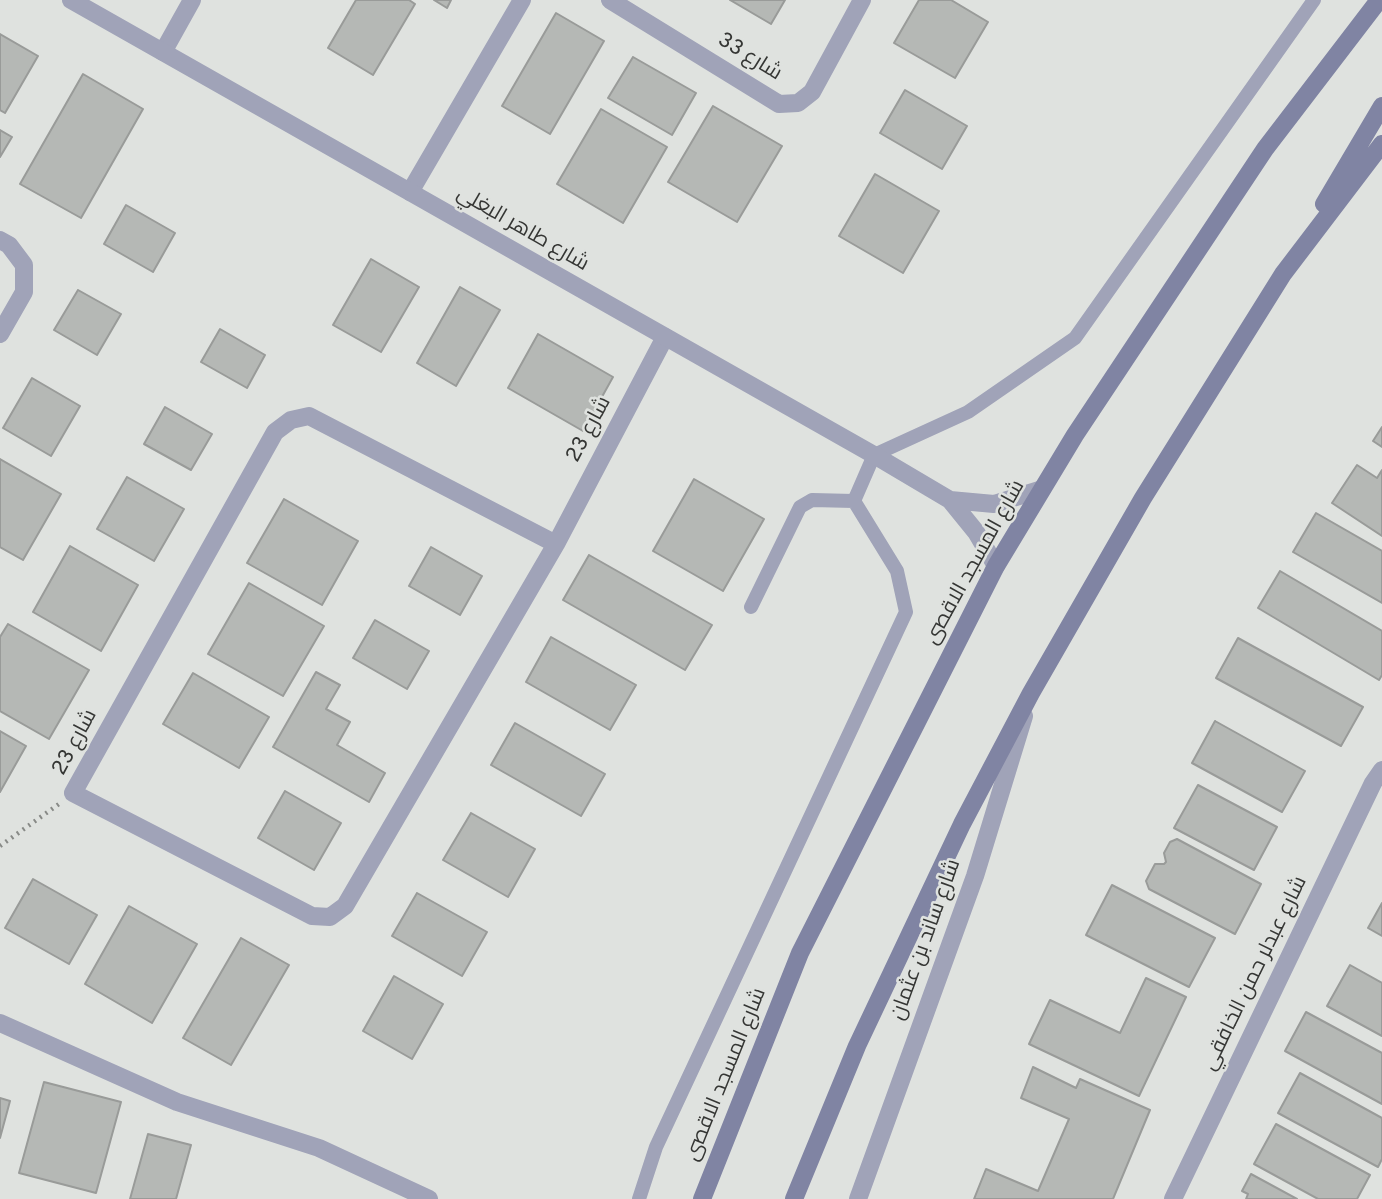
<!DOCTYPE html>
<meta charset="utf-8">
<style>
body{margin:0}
canvas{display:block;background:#dfe2df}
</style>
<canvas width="1382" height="1199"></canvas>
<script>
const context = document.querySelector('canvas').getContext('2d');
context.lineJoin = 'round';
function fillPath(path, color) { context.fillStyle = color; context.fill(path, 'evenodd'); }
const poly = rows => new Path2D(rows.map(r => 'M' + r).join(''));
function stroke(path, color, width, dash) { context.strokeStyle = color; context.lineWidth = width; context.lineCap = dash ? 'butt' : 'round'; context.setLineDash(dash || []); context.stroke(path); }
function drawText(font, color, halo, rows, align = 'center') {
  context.font = font + ' Overpass,Cairo,sans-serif'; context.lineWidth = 5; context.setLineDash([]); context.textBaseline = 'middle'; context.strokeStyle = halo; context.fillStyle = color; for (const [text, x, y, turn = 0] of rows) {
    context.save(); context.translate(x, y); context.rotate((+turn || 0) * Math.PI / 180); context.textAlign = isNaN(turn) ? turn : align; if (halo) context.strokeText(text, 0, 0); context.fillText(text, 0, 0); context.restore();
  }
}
const building = poly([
 [356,0,409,0,415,4,373,75,328,48,356,0],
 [434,0,451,0,447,8,434,0],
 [730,0,785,0,771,24,730,0],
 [919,0,951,0,988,22,955,78,894,43,919,0],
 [556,13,604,41,550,134,502,106,556,13],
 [0,34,38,56,5,113,0,110,0,34],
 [633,57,696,93,672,135,608,98,633,57],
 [83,74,143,109,81,218,20,184,83,74],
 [905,90,967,126,942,169,880,133,905,90],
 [713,106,782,146,737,222,668,182,713,106],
 [601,109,667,147,623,223,557,184,601,109],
 [0,130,12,137,0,157,0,130],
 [875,174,939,211,903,273,839,236,875,174],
 [126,205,175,233,153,272,104,244,126,205],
 [371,259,419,287,381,352,333,325,371,259],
 [460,287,500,310,456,386,417,363,460,287],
 [78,290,121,314,97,355,54,330,78,290],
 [220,329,265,355,247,388,201,362,220,329],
 [538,334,613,377,583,431,508,388,538,334],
 [32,378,80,406,51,456,3,428,32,378],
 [165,407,212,434,191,470,144,444,165,407],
 [1382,427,1382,447,1373,441,1382,427],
 [0,459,61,494,23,560,0,547,0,459],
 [1357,465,1377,478,1382,470,1382,536,1332,503,1357,465],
 [127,477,184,509,154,561,97,529,127,477],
 [694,479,764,519,723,591,653,551,694,479],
 [284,499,358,541,322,605,247,563,284,499],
 [1316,513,1382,551,1382,603,1293,552,1316,513],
 [70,546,138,585,101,651,33,612,70,546],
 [431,547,482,576,460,615,409,586,431,547],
 [589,555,712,625,685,670,563,600,589,555],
 [1280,571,1382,631,1382,675,1379,680,1258,608,1280,571],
 [249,583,324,626,283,696,208,654,249,583],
 [375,620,429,651,407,689,353,658,375,620],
 [8,624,89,670,49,739,0,711,0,637,8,624],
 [551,637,636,685,610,730,526,682,551,637],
 [1238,638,1363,707,1341,746,1216,678,1238,638],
 [316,672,340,685,326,709,350,722,337,745,385,773,369,802,273,747,316,672],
 [193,673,269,717,239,768,163,724,193,673],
 [1215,721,1305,771,1282,812,1192,763,1215,721],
 [515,723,605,774,581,816,491,765,515,723],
 [0,731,26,746,0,792,0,731],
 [1198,785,1277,827,1254,870,1174,828,1198,785],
 [285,791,341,823,314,870,258,838,285,791],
 [471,813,535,849,508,897,443,860,471,813],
 [1177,839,1261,884,1235,934,1149,889,1146,881,1155,864,1164,864,1166,862,1164,853,1170,842,1177,839],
 [33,879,97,915,69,964,5,928,33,879],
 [1112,885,1215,938,1189,987,1086,935,1112,885],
 [417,893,487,932,462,976,392,936,417,893],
 [1382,903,1382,936,1368,928,1382,903],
 [129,906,197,944,152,1023,85,984,129,906],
 [241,938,289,965,231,1065,183,1038,241,938],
 [1350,965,1382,983,1382,1036,1327,1006,1350,965],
 [394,976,443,1004,412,1059,363,1031,394,976],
 [1146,978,1186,997,1139,1096,1029,1044,1050,1000,1120,1033,1146,978],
 [1306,1012,1382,1053,1382,1104,1285,1051,1306,1012],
 [1033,1067,1076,1088,1080,1079,1150,1110,1113,1199,974,1199,986,1169,1038,1191,1069,1119,1021,1098,1033,1067],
 [1300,1073,1382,1118,1382,1159,1378,1167,1278,1113,1300,1073],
 [44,1082,121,1102,96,1193,19,1173,44,1082],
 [0,1098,10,1101,0,1138,0,1098],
 [1276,1124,1370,1175,1357,1199,1318,1199,1254,1164,1276,1124],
 [148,1134,191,1145,176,1199,130,1199,148,1134],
 [1251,1174,1297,1199,1246,1199,1248,1194,1242,1191,1251,1174]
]);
fillPath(building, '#b5b8b5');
stroke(building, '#999b99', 2);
stroke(poly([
 [0,846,59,804]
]), '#888a87', 4.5, [2, 5]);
stroke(poly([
 [751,607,800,507,812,500,854,501],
 [639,1199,656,1147,906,612,897,571,854,501,874,455,968,412,1075,338,1314,0]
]), '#a0a3b8', 14);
stroke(poly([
 [610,0,779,104,798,103,812,92,862,0],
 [163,52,192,0],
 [410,192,522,0],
 [0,240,9,245,24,265,24,292,0,334],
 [556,544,309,416,291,420,275,432,73,793,312,916,330,917,345,906,556,544,665,337],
 [0,1023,177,1102,319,1148,429,1199],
 [1173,1199,1373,783,1382,770]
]), '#a0a3b8', 18);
stroke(poly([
 [71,0,874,455,950,500,976,532,996,566],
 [950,500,994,504,1042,489],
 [858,1199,975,876,1024,716]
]), '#a0a3b8', 18);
stroke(poly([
 [1324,204,1382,106],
 [702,1199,800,953,996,566,1075,435,1265,149,1379,0],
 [794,1199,857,1046,962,824,1031,693,1143,498,1283,274,1382,144]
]), '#8084a3', 18);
drawText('21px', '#353634', '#dfe2df', [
 ["شارع 33",749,58,32],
 ["شارع طاهر البغلي",522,230,30],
 ["شارع 23",590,430,-62],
 ["شارع المسجد الاقصى",976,563,-61],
 ["شارع 23",76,743,-62],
 ["شارع ساند بن عثمان",927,940,-70],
 ["شارع عبدلر حمن الخافقي",1256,974,-64],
 ["شارع المسجد الاقصى",727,1075,-68]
]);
</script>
